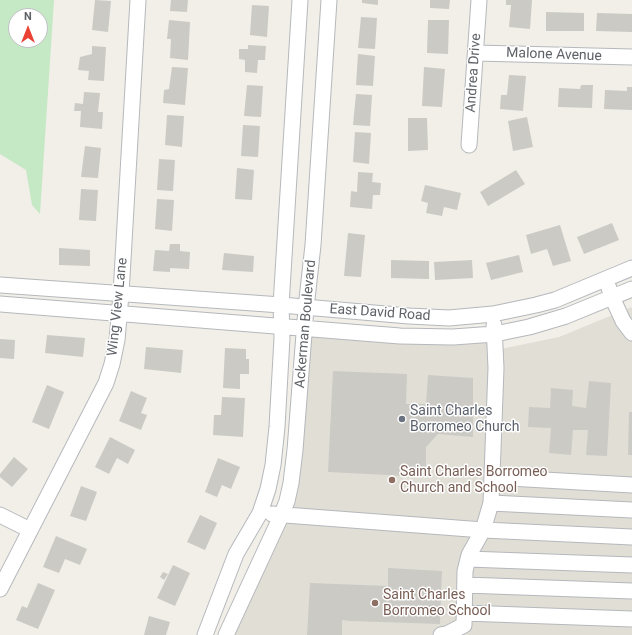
<!DOCTYPE html>
<style>
body{margin:0}
#map{position:relative;width:632px;height:635px;overflow:hidden;background:#f1efe8;font-family:Roboto,sans-serif}
canvas{display:block}
.north{position:absolute;left:8px;top:8px;width:40px;height:40px;box-sizing:border-box;background:#fff;border:1px solid #bfc1c3;border-radius:50%;rotate:0deg;font-size:11px;font-weight:700;line-height:16px;text-align:center;color:#5f6368}
.north::after{content:'';display:block;margin:auto;width:14px;height:18px;background:#ea4335;clip-path:polygon(50% 0,100% 100%,50% 72%,0 100%)}
</style>
<div id="map">
<canvas width="632" height="635"></canvas>
<div class="north">N</div>
</div>
<script>
const context = document.querySelector('canvas').getContext('2d');
context.lineJoin = 'round';
function fillPath(path, color) { context.fillStyle = color; context.fill(path, 'evenodd'); }
const poly = rows => new Path2D(rows.map(r => 'M' + r).join(''));
function stroke(path, color, width, dash) { context.strokeStyle = color; context.lineWidth = width; context.lineCap = dash ? 'butt' : 'round'; context.setLineDash(dash || []); context.stroke(path); }
function drawText(font, color, halo, rows, align = 'center') {
  context.font = font + ' Roboto,sans-serif'; context.lineWidth = 3; context.setLineDash([]); context.textBaseline = 'middle'; context.strokeStyle = halo; context.fillStyle = color; for (const [text, x, y, turn = 0] of rows) {
    context.save(); context.translate(x, y); context.rotate((+turn || 0) * Math.PI / 180); context.textAlign = isNaN(turn) ? turn : align; if (halo) context.strokeText(text, 0, 0); context.fillText(text, 0, 0); context.restore();
  }
}
fillPath(poly([
 [632,307,632,635,226,635,282,514,305,328,495,334,496,350,559,337]
]), '#e1ded6');
fillPath(poly([
 [0,0,54,0,40,214,32,205,26,170,0,154],
 [16,16,40,16,40,40,16,40]
]), '#c5e8c5');
fillPath(poly([
 [95,0,111,1,108,32,92,30],
 [171,0,188,0,187,12,170,11],
 [362,0,378,0,378,5,362,3],
 [430,0,450,0,449,9,430,8],
 [506,0,532,0,530,29,509,27,511,5,506,5],
 [252,5,269,6,267,37,250,35],
 [546,12,584,13,584,31,546,31],
 [597,13,632,14,632,32,596,31],
 [361,17,377,18,375,49,358,48],
 [169,20,190,22,188,60,170,58,171,39,167,39],
 [428,20,449,20,448,54,427,53],
 [248,45,266,46,265,60,258,60,257,73,245,72,245,60,239,59,239,49,248,49],
 [92,46,106,47,104,81,88,80,89,71,78,70,80,57,92,54],
 [358,54,375,56,373,86,356,85],
 [172,67,188,68,185,105,163,103,164,90,169,89],
 [424,67,445,69,442,107,422,106],
 [509,75,526,76,523,111,500,109,501,95,507,95],
 [247,85,263,86,261,117,244,116],
 [581,85,593,85,592,108,558,107,559,88,580,89],
 [627,87,632,87,632,110,604,109,605,90,627,91],
 [84,92,100,93,98,112,103,112,102,129,80,127,81,111,74,111,75,103,83,104],
 [356,94,372,95,370,126,353,125],
 [167,115,184,116,182,147,165,145],
 [527,117,533,147,513,151,508,121],
 [408,118,427,118,428,150,408,151],
 [243,125,260,126,258,157,241,156],
 [355,132,371,133,369,164,353,162],
 [85,146,101,148,98,178,81,177],
 [159,159,175,160,173,191,157,190],
 [237,168,254,170,252,200,235,199],
 [516,170,525,184,488,206,480,192],
 [358,172,373,173,372,182,381,183,380,195,373,195,372,209,350,207,351,191,357,192],
 [425,185,461,193,457,210,444,207,442,216,426,213,428,203,421,201],
 [81,189,98,190,96,221,79,220],
 [157,199,174,200,172,231,155,229],
 [612,223,619,240,584,254,577,237],
 [560,225,571,261,553,266,547,249,531,254,526,235],
 [348,233,365,235,361,277,344,276],
 [170,244,180,244,180,251,190,252,189,269,170,268,170,272,153,271,155,250,169,251],
 [59,248,90,250,90,266,59,265],
 [224,253,254,256,253,272,222,270],
 [519,255,523,272,491,280,486,263],
 [391,260,429,261,429,279,391,278],
 [472,260,473,278,435,280,434,262],
 [47,335,85,338,83,357,45,353],
 [0,339,15,340,14,359,0,358],
 [146,347,183,350,181,373,144,369],
 [225,348,246,349,246,359,249,359,249,374,240,374,240,389,223,388],
 [333,371,407,374,406,404,426,404,428,375,473,378,473,437,438,434,426,447,426,477,328,472],
 [589,381,611,383,607,456,586,455,588,430,573,430,571,455,549,453,551,428,528,427,529,407,550,408,551,388,573,390,572,406,586,408],
 [47,385,64,392,49,429,32,422],
 [131,391,147,398,141,413,147,415,141,430,119,421],
 [222,397,245,398,243,437,213,435,214,415,221,415],
 [629,412,632,412,632,455,628,455],
 [110,437,135,450,128,464,117,458,109,474,95,467],
 [14,457,28,469,12,487,0,477,0,474],
 [218,458,240,467,231,489,222,485,217,497,205,492],
 [81,486,97,492,86,521,70,516],
 [200,515,217,523,205,550,187,542],
 [56,536,87,549,80,565,65,559,59,573,43,567],
 [173,565,190,573,175,606,157,598],
 [388,568,442,571,440,624,350,621,342,620,342,635,307,635,310,583,388,586],
 [163,572,168,574,164,580,160,577],
 [38,583,55,590,38,629,16,620,22,606,27,608],
 [149,616,170,622,166,635,144,635]
]), '#cccac5');
const minor = poly([
 [476,53,632,57],
 [469,145,479,0],
 [0,285,281,305,409,316,449,318,493,314,536,305,555,300,632,268],
 [609,288,612,297,623,321,632,333],
 [0,304,400,336,453,337,495,334,529,327,566,316,632,289],
 [492,477,632,485],
 [491,503,632,510],
 [272,514,483,530,632,537],
 [0,515,30,530],
 [468,559,632,565],
 [465,585,632,591],
 [0,589,106,383,112,364,117,340,121,294,138,0],
 [464,613,632,619],
 [205,635,236,554,260,513,268,489,273,465,277,427,282,338,281,305,300,0],
 [226,635,282,514,287,501,291,483,295,450,306,308,313,245,329,0],
 [441,635,447,634,464,625,465,571,469,555,483,530,491,503,496,368,494,325]
]);
stroke(minor, '#b5b8bc', 17);
stroke(minor, '#fff', 15);
for (const [x, y, r, color] of [
 [402,419,4,"#6b7280"],
 [392,480,4,"#8d6e63"],
 [375,603,4,"#8d6e63"]
]) { const dot = new Path2D(); dot.arc(x, y, r, 0, 2 * Math.PI); context.fillStyle = color; context.fill(dot); stroke(dot, '#fff', 1.5); }
drawText('14px', '#5f6368', '#fff', [
 ["Malone Avenue",554,55,2],
 ["Andrea Drive",474,73,-86],
 ["Wing View Lane",118,307,-84],
 ["East David Road",380,313,4],
 ["Ackerman Boulevard",306,324,-85]
]);
drawText('14px', '#5b616d', '#fff', [
 ["Saint Charles",410,411],
 ["Borromeo Church",410,427]
], 'left');
drawText('14px', '#785e54', '#fff', [
 ["Saint Charles Borromeo",400,472],
 ["Church and School",400,488],
 ["Saint Charles",383,595],
 ["Borromeo School",383,611]
], 'left');
</script>
